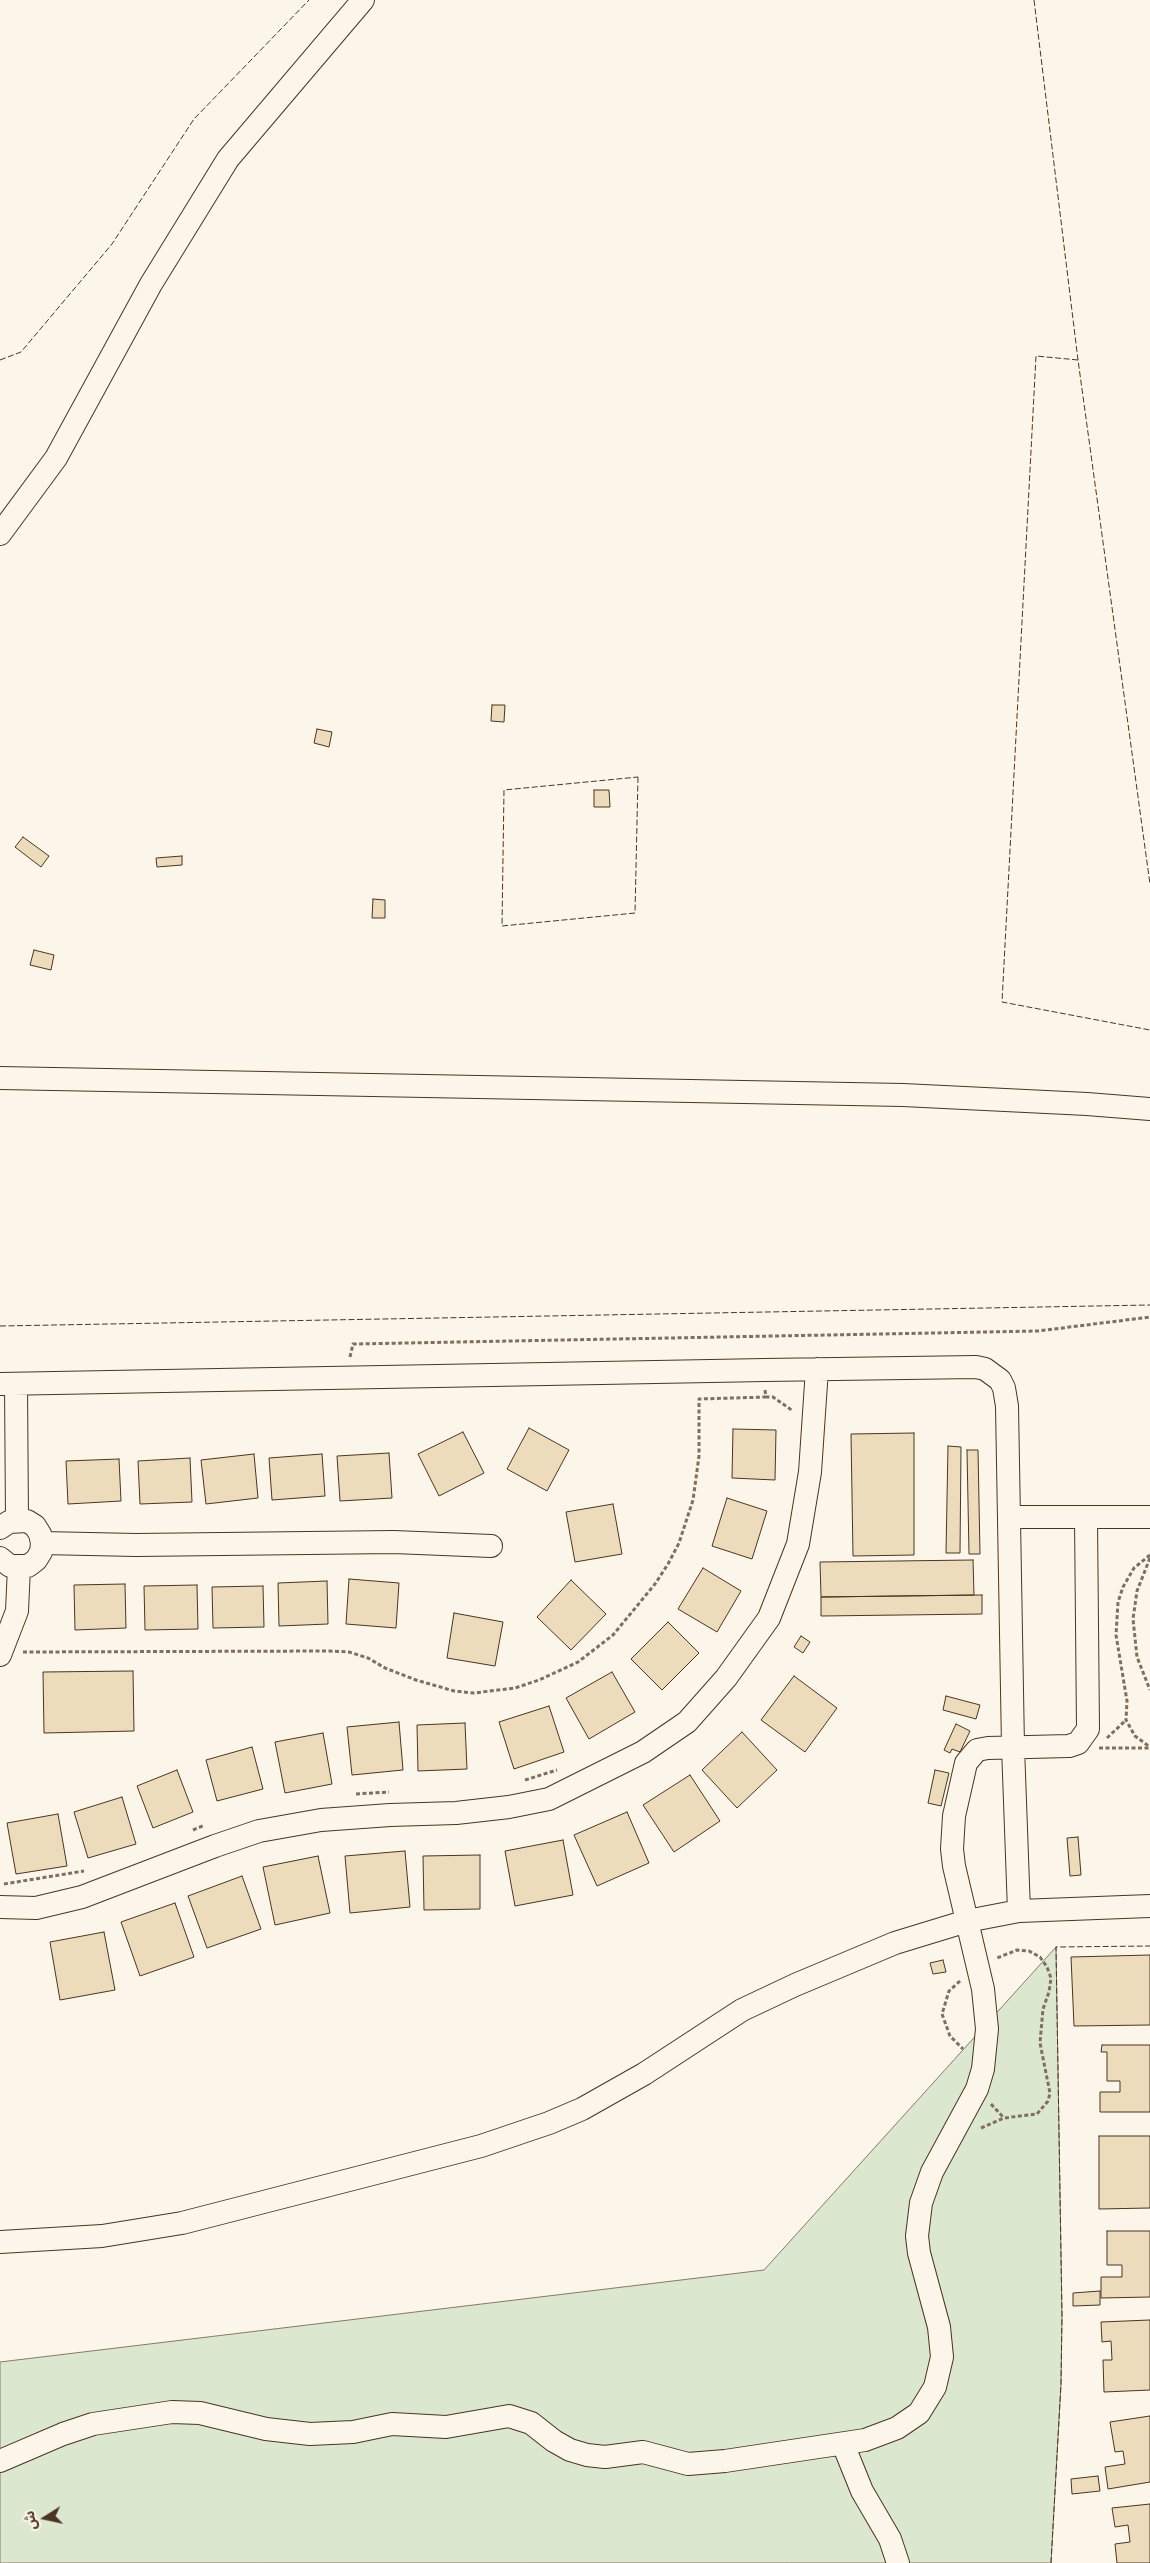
<!DOCTYPE html>
<meta charset="utf-8">
<style>
body{margin:0}
#map{position:relative;width:1150px;height:2563px;overflow:hidden;background:#fbf6e9;font-family:"Exo 2","Noto Sans Arabic",sans-serif}
canvas{display:block}
.north{position:absolute;left:20px;top:2493px;width:50px;height:50px;-webkit-text-stroke:4px #fbf6e9;paint-order:stroke;rotate:260deg;font-size:14px;font-weight:700;line-height:20px;text-align:center;color:#4a3520}
.north::after{content:'';display:block;margin:auto;width:18px;height:22px;background:#4a3520;clip-path:polygon(50% 0,100% 100%,50% 72%,0 100%)}
</style>
<div id="map">
<canvas width="1150" height="2563"></canvas>
<div class="north">ش</div>
</div>
<script>
const context = document.querySelector('canvas').getContext('2d');
context.lineJoin = 'round';
function fillPath(path, color) { context.fillStyle = color; context.fill(path, 'evenodd'); }
const poly = rows => new Path2D(rows.map(r => 'M' + r).join(''));
function stroke(path, color, width, dash) { context.strokeStyle = color; context.lineWidth = width; context.lineCap = dash ? 'butt' : 'round'; context.setLineDash(dash || []); context.stroke(path); }
const green = poly([
 [1056,1947,1062,2316,1061,2384,1051,2563,0,2563,0,2362,764,2270,1056,1947]
]);
fillPath(green, '#dce7d0');
stroke(green, '#887966', 1);
const building = poly([
 [492,705,505,705,504,722,491,721,492,705],
 [317,729,332,732,329,747,314,743,317,729],
 [594,790,609,790,610,807,594,807,594,790],
 [23,837,49,856,41,867,15,847,23,837],
 [182,856,182,865,157,867,156,858,182,856],
 [373,899,385,900,385,918,372,918,373,899],
 [34,950,54,955,51,970,30,965,34,950],
 [529,1428,569,1450,547,1491,507,1469,529,1428],
 [733,1429,776,1430,775,1480,732,1478,733,1429],
 [463,1432,484,1473,439,1496,418,1454,463,1432],
 [914,1433,914,1555,853,1556,851,1434,914,1433],
 [948,1446,961,1447,960,1553,946,1553,948,1446],
 [967,1450,978,1450,980,1554,969,1554,967,1450],
 [389,1453,392,1498,340,1501,337,1456,389,1453],
 [254,1454,258,1498,206,1504,201,1460,254,1454],
 [322,1454,325,1496,272,1500,269,1458,322,1454],
 [190,1458,192,1502,140,1504,138,1461,190,1458],
 [119,1459,121,1501,68,1504,66,1461,119,1459],
 [727,1498,767,1511,752,1559,712,1546,727,1498],
 [613,1504,622,1554,575,1562,566,1512,613,1504],
 [973,1560,974,1595,821,1597,820,1562,973,1560],
 [703,1568,741,1591,717,1632,678,1609,703,1568],
 [349,1579,399,1583,396,1628,346,1624,349,1579],
 [571,1580,606,1614,571,1650,537,1617,571,1580],
 [327,1581,328,1624,279,1626,278,1583,327,1581],
 [125,1584,126,1628,75,1630,74,1585,125,1584],
 [197,1585,198,1629,145,1630,144,1586,197,1585],
 [263,1586,264,1627,213,1628,212,1587,263,1586],
 [982,1595,982,1614,821,1616,821,1597,982,1595],
 [454,1613,503,1622,495,1666,447,1658,454,1613],
 [668,1622,699,1653,662,1690,631,1659,668,1622],
 [801,1636,810,1642,803,1653,794,1647,801,1636],
 [133,1671,134,1731,44,1733,43,1672,133,1671],
 [612,1672,635,1712,589,1739,566,1698,612,1672],
 [794,1676,837,1708,805,1752,761,1720,794,1676],
 [946,1696,980,1705,976,1719,943,1710,946,1696],
 [549,1706,564,1752,514,1769,499,1722,549,1706],
 [399,1722,403,1770,352,1775,347,1727,399,1722],
 [465,1723,467,1769,418,1771,417,1725,465,1723],
 [956,1724,970,1731,960,1752,952,1749,950,1753,944,1750,956,1724],
 [742,1732,777,1770,737,1808,702,1770,742,1732],
 [323,1733,332,1784,285,1793,275,1742,323,1733],
 [252,1747,263,1789,217,1801,206,1760,252,1747],
 [177,1770,193,1812,153,1828,137,1786,177,1770],
 [935,1770,949,1773,941,1806,928,1803,935,1770],
 [690,1775,720,1821,674,1852,643,1805,690,1775],
 [122,1797,136,1844,88,1858,74,1812,122,1797],
 [627,1812,649,1863,597,1886,574,1835,627,1812],
 [58,1814,67,1866,16,1874,7,1823,58,1814],
 [1078,1837,1081,1875,1070,1876,1067,1838,1078,1837],
 [563,1840,573,1895,515,1906,505,1851,563,1840],
 [405,1851,410,1907,350,1913,345,1856,405,1851],
 [480,1855,480,1909,424,1910,423,1856,480,1855],
 [318,1856,330,1913,275,1925,263,1867,318,1856],
 [242,1876,261,1929,207,1948,188,1896,242,1876],
 [175,1903,194,1957,140,1976,121,1922,175,1903],
 [104,1932,115,1990,60,2000,50,1942,104,1932],
 [1150,1955,1150,2025,1074,2026,1071,1957,1150,1955],
 [943,1960,946,1972,933,1974,930,1963,943,1960],
 [1102,2045,1150,2045,1150,2112,1100,2112,1100,2092,1120,2092,1120,2081,1107,2081,1107,2052,1101,2052,1102,2045],
 [1099,2136,1150,2136,1150,2208,1099,2209,1099,2136],
 [1107,2231,1150,2231,1150,2297,1101,2298,1101,2277,1122,2277,1122,2265,1107,2265,1107,2231],
 [1100,2291,1100,2305,1073,2306,1073,2293,1100,2291],
 [1150,2320,1150,2390,1104,2392,1103,2360,1112,2360,1111,2341,1102,2342,1101,2322,1150,2320],
 [1150,2416,1150,2482,1108,2489,1105,2467,1125,2464,1123,2451,1115,2452,1110,2422,1150,2416],
 [1098,2476,1100,2491,1072,2494,1071,2479,1098,2476],
 [1150,2504,1150,2563,1117,2563,1115,2544,1130,2542,1128,2525,1115,2527,1112,2508,1150,2504]
]);
fillPath(building, '#ecdcbc');
stroke(building, '#4a3520', 1);
const minor = poly([
 [0,534,56,458,151,284,228,159,363,0],
 [0,1078,903,1095,1087,1104,1150,1109],
 [0,1384,765,1370,976,1367,985,1369,1000,1380,1004,1388,1007,1406,1013,1747,1019,1911],
 [16,1384,17,1520],
 [1010,1517,1150,1517],
 [0,1528,9,1522,27,1521,35,1526,40,1534,42,1543,41,1552,36,1560,28,1566,10,1566,0,1558],
 [42,1543,136,1545,394,1542,491,1546],
 [0,1655,17,1611,19,1567],
 [0,1907,36,1908,82,1897,215,1846,259,1831,321,1820,390,1815,456,1813,509,1807,549,1799,643,1752,687,1722,726,1678,769,1618,798,1544,810,1472,817,1369],
 [0,2242,102,2236,182,2223,481,2146,549,2123,582,2109,644,2074,742,2010,795,1985,895,1943,967,1921,1019,1911,1150,1906],
 [843,2444,862,2491,890,2539,898,2563],
 [0,2461,63,2434,93,2424,172,2412,200,2413,266,2429,310,2434,353,2432,392,2424,446,2427,509,2416,531,2423,554,2441,570,2450,587,2455,605,2457,643,2452,688,2464,725,2461,865,2440,897,2428,919,2413,935,2387,942,2357,939,2327,919,2253,917,2236,921,2203,932,2172,977,2089,983,2069,987,2029,983,1989,954,1866,952,1849,954,1816,966,1763,977,1750,988,1748,1069,1746,1078,1743,1088,1729,1086,1518]
]);
stroke(minor, '#4a3520', 24);
stroke(poly([
 [350,1357,353,1344,1038,1331,1150,1317],
 [765,1390,766,1397,773,1397,793,1411],
 [1150,1555,1134,1568,1123,1587,1118,1602,1116,1635,1127,1701,1126,1720,1135,1736,1150,1747],
 [1150,1558,1137,1591,1133,1619,1137,1657,1150,1690],
 [23,1652,330,1651,349,1652,368,1658,385,1668,416,1680,454,1691,474,1693,515,1688,539,1680,578,1662,613,1635,655,1584,668,1564,679,1543,693,1500,699,1456,699,1399,766,1397],
 [1107,1738,1126,1720],
 [1099,1748,1150,1748],
 [525,1780,557,1770],
 [356,1794,389,1792],
 [193,1830,205,1825],
 [4,1884,84,1871],
 [960,1981,949,1991,942,2014,950,2036,963,2049],
 [991,2104,1004,2118],
 [981,2128,1004,2118,1037,2114,1048,2101,1050,2093,1040,2043,1043,2009,1049,1992,1051,1978,1047,1967,1040,1957,1029,1951,1017,1950,997,1958]
]), '#7f6f5c', 3, [4, 2.5]);
stroke(minor, '#fbf6e9', 22);
stroke(poly([
 [1034,0,1078,360,1150,884],
 [0,360,21,352,112,244,194,119,309,0],
 [1078,360,1036,356,1002,1002,1150,1030],
 [638,777,635,913,502,926,504,790,638,777],
 [0,1326,1150,1305],
 [1051,2563,1061,2384,1062,2316,1056,1947,1150,1946]
]), '#4a3520', 1, [6, 2.5]);
</script>
